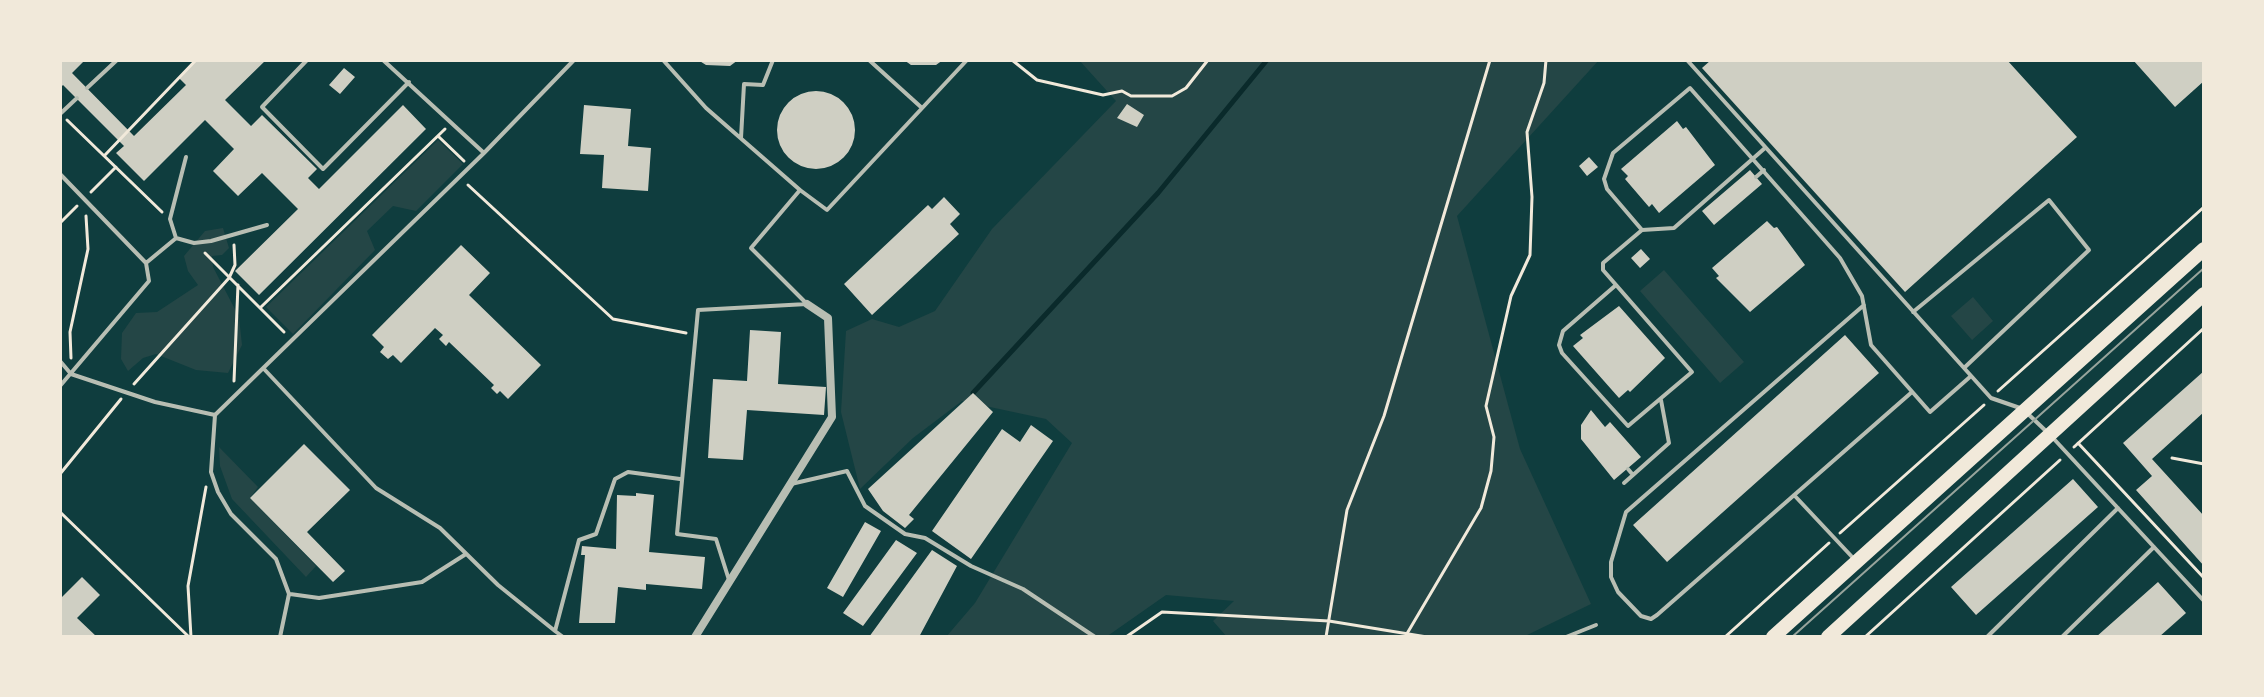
<!DOCTYPE html>
<style>
body{margin:0}
#map{position:relative;width:2264px;height:697px;overflow:hidden;background:#0f3d3e;font-family:Mulish,sans-serif}
canvas{display:block}
.frame{position:absolute;inset:0;border:62px solid #f1e9da;pointer-events:none}
</style>
<div id="map">
<canvas width="2264" height="697"></canvas>
<div class="frame"></div>
</div>
<script>
const context = document.querySelector('canvas').getContext('2d');
context.lineJoin = 'round';
function fillPath(path, color) { context.fillStyle = color; context.fill(path, 'evenodd'); }
const poly = rows => new Path2D(rows.map(r => 'M' + r).join(''));
function stroke(path, color, width, dash) { context.strokeStyle = color; context.lineWidth = width; context.lineCap = dash ? 'butt' : 'round'; context.setLineDash(dash || []); context.stroke(path); }
fillPath(poly([
 [1079,60,1599,60,1457,216,1520,449,1591,604,1523,637,1227,637,1213,621,1234,601,1166,595,1106,637,946,637,975,603,1072,443,1046,419,962,401,913,438,860,489,841,412,846,331,872,319,899,327,935,311,992,229,1116,101],
 [438,140,463,164,416,211,393,206,367,231,375,250,293,334,266,307],
 [223,228,229,248,222,255,212,256,213,267,239,317,242,345,228,373,196,370,156,354,143,358,128,371,121,359,122,333,136,313,157,312,198,285,188,271,184,256,205,231],
 [1664,270,1744,362,1720,383,1640,291],
 [1973,297,1993,321,1972,340,1951,316],
 [219,447,258,487,250,498,316,566,306,577,232,499,220,466]
]), '#244646');
stroke(poly([
 [973,393,1158,193,1267,60]
]), '#0a2a2b', 5);
fillPath(poly([
 [60,60,85,60,72,73,134,136,186,85,179,78,197,60,266,60,225,100,251,126,262,115,317,169,308,178,319,189,403,105,426,129,259,295,235,271,298,209,262,173,238,196,213,171,234,149,205,120,144,181,116,153,124,146,63,85,60,88],
 [698,60,738,60,730,66,706,65],
 [904,60,943,60,936,65,911,65],
 [1711,60,2007,60,2077,137,1905,292,1702,68],
 [2133,60,2204,60,2204,81,2175,107],
 [344,68,355,77,340,94,329,85],
 '777 130a39 39 0 1 1 78 0a39 39 0 1 1-78 0Z',
 [1127,104,1144,115,1137,127,1117,118],
 [584,105,631,109,628,146,651,148,648,191,602,188,604,155,580,154],
 [1677,121,1683,129,1686,127,1715,165,1659,213,1652,204,1649,207,1625,179,1628,176,1621,169],
 [1589,157,1598,167,1587,176,1579,166],
 [1750,170,1762,184,1714,225,1702,211],
 [944,197,960,214,950,224,959,234,872,315,844,284,928,205,932,209],
 [1767,221,1774,228,1777,227,1805,265,1750,312,1716,278,1719,276,1712,268],
 [461,245,490,273,469,295,541,365,508,399,500,391,497,394,491,388,494,385,449,342,446,346,439,339,443,335,435,328,401,363,393,355,388,359,380,352,384,347,372,335],
 [1641,249,1650,259,1640,268,1631,258],
 [1619,306,1665,358,1630,392,1628,390,1619,398,1573,346,1583,338,1580,335],
 [750,330,781,332,778,384,826,387,824,415,747,410,743,460,708,458,713,379,747,381],
 [1845,335,1879,373,1667,562,1633,525],
 [2204,371,2204,412,2152,459,2204,516,2204,566,2136,490,2152,476,2123,443],
 [973,393,993,412,909,515,914,519,905,528,883,511,868,489],
 [1591,410,1605,427,1610,422,1641,457,1614,480,1581,439,1581,425],
 [1031,425,1053,441,971,559,932,531,1002,429,1020,442],
 [304,444,350,490,307,532,345,571,333,582,250,498],
 [2073,479,2098,507,1976,615,1951,587],
 [636,493,654,495,649,552,705,557,702,589,646,584,646,590,618,587,615,623,579,623,585,555,581,555,582,546,616,549,617,495,636,496],
 [865,522,881,531,843,597,827,588],
 [896,540,917,553,863,626,843,613],
 [932,550,957,566,919,637,869,637],
 [82,577,100,595,77,618,97,637,60,637,60,599],
 [2158,582,2186,613,2159,637,2096,637]
]), '#cfcfc3');
stroke(poly([
 [1012,60,1037,80,1103,95,1122,91,1131,96,1172,96,1186,88,1208,60],
 [67,120,162,212],
 [438,136,464,161],
 [105,155,196,60],
 [468,185,613,319,686,333],
 [91,192,116,167],
 [60,223,77,206],
 [205,253,284,332],
 [261,307,445,129],
 [71,358,70,332,88,249,86,216],
 [234,381,238,285],
 [134,384,229,278,235,265,234,245],
 [1998,391,2204,207],
 [2078,443,2204,578],
 [2074,447,2204,328],
 [2172,458,2204,464],
 [60,474,121,399],
 [60,512,189,637],
 [1840,533,1984,405],
 [191,637,188,586,206,487],
 [1126,637,1162,612,1329,621,1427,637],
 [1326,637,1347,510,1384,416,1490,60],
 [1405,637,1481,508,1491,471,1494,437,1486,406,1511,296,1530,255,1532,197,1527,132,1544,83,1546,60],
 [1725,637,1829,543],
 [1865,637,2060,460]
]), '#f1e9da', 3);
stroke(poly([
 [307,60,262,107,323,169,409,82],
 [383,60,484,153],
 [663,60,706,108,800,190],
 [869,60,922,108],
 [1687,60,1991,398,2020,408],
 [87,88,117,60],
 [60,114,77,98],
 [741,138,744,84,763,85,773,60],
 [60,174,146,263,149,281,60,386],
 [1756,177,1764,170],
 [1642,230,1674,228,1765,148],
 [176,238,194,243,211,241,267,225],
 [176,238,170,219,186,157],
 [146,263,175,239],
 [1616,285,1563,331,1559,345,1562,353,1628,426,1692,372,1603,270,1603,263,1642,230,1607,189,1604,179,1613,153,1690,88,1840,258,1862,296,1871,345,1930,412,1971,376],
 [807,304,751,248,800,190,827,210,967,60],
 [1864,305,1626,512,1611,562,1611,577,1618,592,1641,616,1651,619,1657,615,1912,392],
 [1913,312,2049,200,2089,250,1964,368],
 [60,361,71,374,155,402,215,415],
 [264,369,376,488,440,528,498,585,555,631],
 [2027,413,2047,432],
 [2053,438,2204,601],
 [1628,469,1633,475],
 [1624,483,1669,443,1661,400],
 [791,484,847,471,865,506,905,534,925,538,971,566,1023,589,1095,637],
 [1794,495,1855,560],
 [729,580,716,539,677,534,698,310,807,304],
 [290,594,319,598,422,582,466,554],
 [280,637,289,594,276,559,231,514,218,492,211,472,215,415,484,153,574,60],
 [563,637,555,631,579,540,596,534,615,479,628,472,680,479],
 [1566,637,1596,625],
 [1987,637,2118,508],
 [2062,637,2154,547]
]), '#b8beb3', 4);
stroke(poly([
 [695,637,832,417,828,318,807,304]
]), '#b8beb3', 8);
stroke(poly([
 [1773,637,2204,249],
 [1828,637,2204,294]
]), '#f1e9da', 14);
stroke(poly([
 [1792,637,2204,268]
]), '#97a49c', 2);
</script>
